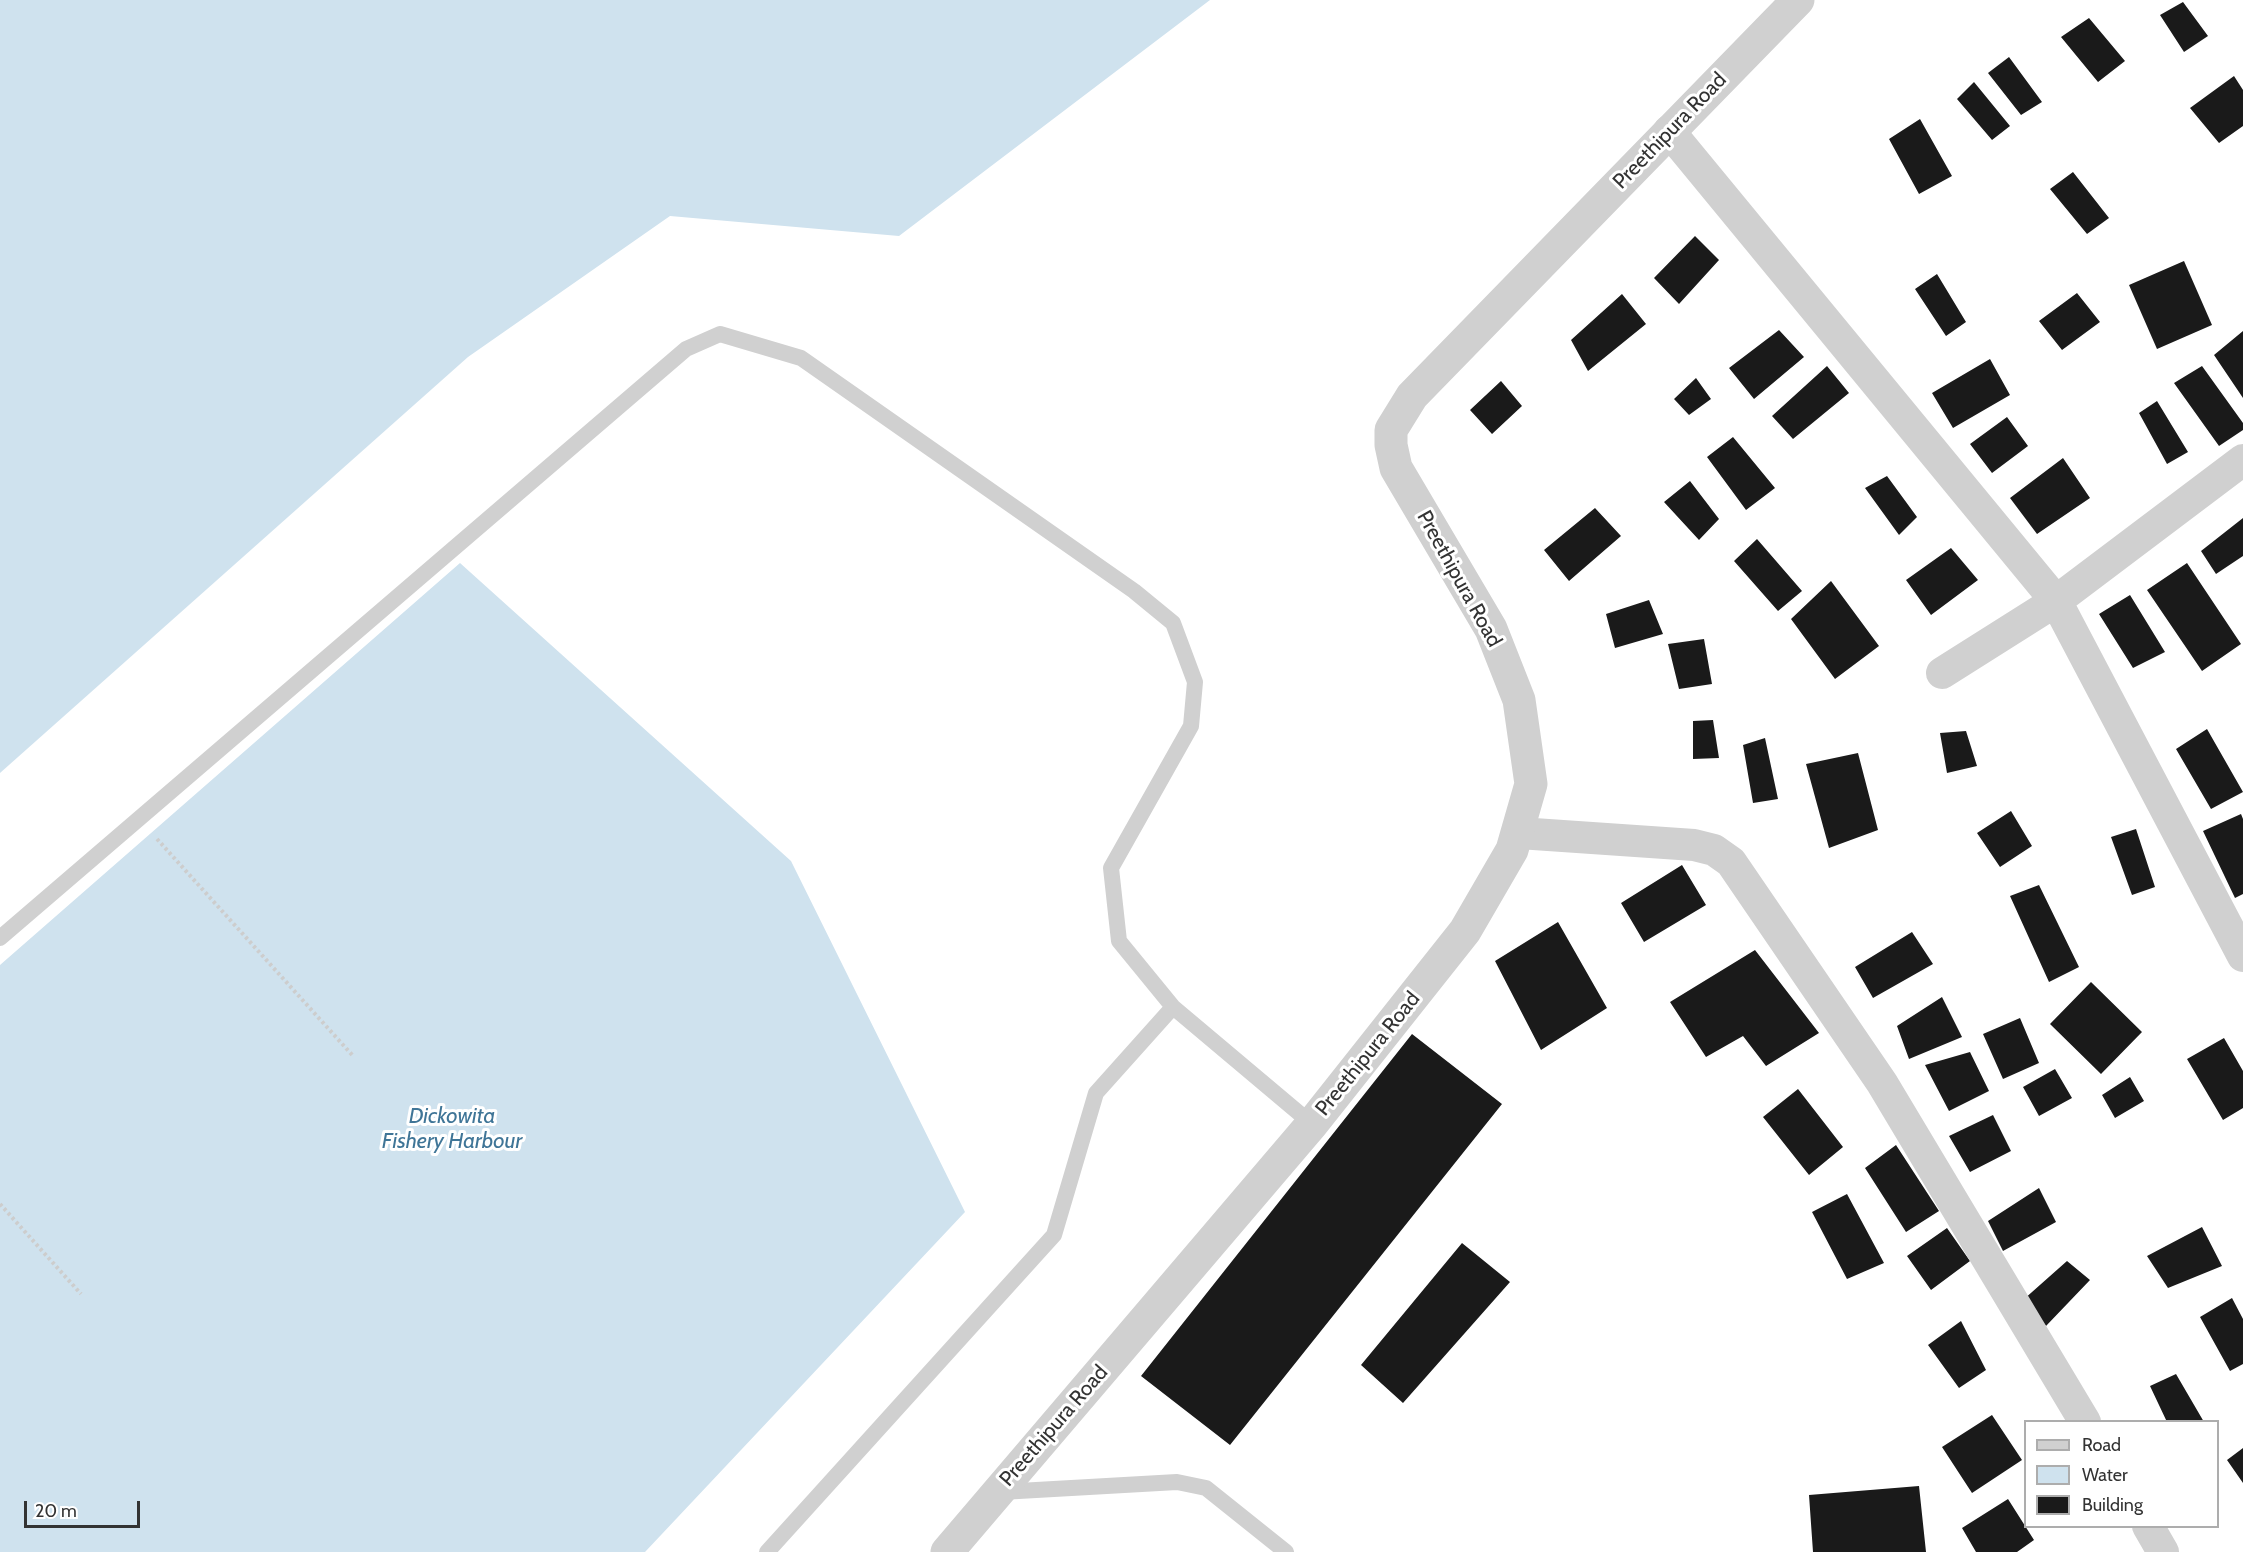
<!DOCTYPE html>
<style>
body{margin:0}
#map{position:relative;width:2243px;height:1552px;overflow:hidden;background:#fff;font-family:Cabin,sans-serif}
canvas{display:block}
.legend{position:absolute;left:2024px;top:1420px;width:195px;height:108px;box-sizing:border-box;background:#fff;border:2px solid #adadad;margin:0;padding:8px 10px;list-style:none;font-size:18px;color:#333}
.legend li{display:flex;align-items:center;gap:12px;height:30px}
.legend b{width:30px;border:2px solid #adadad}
.scale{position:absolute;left:24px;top:1501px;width:116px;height:27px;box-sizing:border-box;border:3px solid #333;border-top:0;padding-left:8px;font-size:18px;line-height:21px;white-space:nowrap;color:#333;-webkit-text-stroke:4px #fff;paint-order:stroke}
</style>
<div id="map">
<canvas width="2243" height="1552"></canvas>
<ul class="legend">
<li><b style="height:8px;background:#d0d0d0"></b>Road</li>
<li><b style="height:16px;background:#cfe2ee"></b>Water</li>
<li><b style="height:16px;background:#1a1a1a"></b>Building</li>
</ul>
<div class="scale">20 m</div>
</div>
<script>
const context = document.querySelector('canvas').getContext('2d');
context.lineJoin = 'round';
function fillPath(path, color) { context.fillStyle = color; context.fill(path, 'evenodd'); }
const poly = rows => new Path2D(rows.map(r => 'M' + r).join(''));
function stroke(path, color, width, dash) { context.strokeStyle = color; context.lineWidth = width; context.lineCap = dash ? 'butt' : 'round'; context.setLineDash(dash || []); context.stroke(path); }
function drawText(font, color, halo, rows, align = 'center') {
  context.font = font + ' Cabin,sans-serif'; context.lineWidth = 6; context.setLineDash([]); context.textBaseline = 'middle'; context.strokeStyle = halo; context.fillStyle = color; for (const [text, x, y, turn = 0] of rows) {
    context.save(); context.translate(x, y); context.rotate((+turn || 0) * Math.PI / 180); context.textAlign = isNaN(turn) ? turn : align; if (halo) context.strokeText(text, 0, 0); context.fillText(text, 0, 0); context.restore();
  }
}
fillPath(poly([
 [0,0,1210,0,899,236,670,216,468,357,0,773],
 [460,563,791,861,965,1212,645,1552,0,1552,0,965]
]), '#cfe2ee');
fillPath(poly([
 [2183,2,2208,36,2184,52,2160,15],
 [2089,18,2125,61,2098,82,2061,37],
 [2009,57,2042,102,2021,115,1988,73],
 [2234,76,2243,90,2243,126,2219,143,2190,108],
 [1974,82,2010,126,1992,140,1957,99],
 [1920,119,1952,176,1919,194,1889,139],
 [2073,172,2109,218,2087,234,2050,189],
 [1695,236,1719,260,1679,304,1654,278],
 [2184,261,2212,325,2157,349,2129,285],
 [1937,274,1966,322,1946,336,1915,289],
 [2077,293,2100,322,2062,350,2039,321],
 [1622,294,1646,324,1588,371,1571,340],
 [1779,330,1804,357,1754,399,1729,368],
 [2243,331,2243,398,2214,355],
 [1990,359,2010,395,1953,428,1932,393],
 [1827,366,1849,393,1793,439,1772,416],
 [2202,366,2243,423,2243,430,2219,446,2174,383],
 [1696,378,1711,399,1689,415,1674,399],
 [1501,381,1522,406,1492,434,1470,410],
 [2157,401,2188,452,2167,464,2139,413],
 [2007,417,2028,446,1992,473,1970,444],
 [1733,437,1775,488,1746,510,1707,457],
 [2063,458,2090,498,2037,534,2010,498],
 [1887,476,1917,517,1899,535,1865,488],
 [1690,481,1719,519,1699,540,1664,502],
 [1595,508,1621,536,1569,581,1544,550],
 [2243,518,2243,556,2216,574,2201,551],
 [1757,539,1802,591,1778,611,1734,561],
 [1951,548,1978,580,1931,615,1906,580],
 [2187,563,2241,644,2202,671,2147,590],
 [1831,581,1879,646,1835,679,1791,619],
 [2130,595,2165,652,2133,668,2099,614],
 [1649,600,1663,634,1615,648,1606,614],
 [1704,639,1712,684,1679,689,1668,644],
 [1713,720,1719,758,1693,759,1693,721],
 [2207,729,2243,792,2211,809,2176,749],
 [1966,731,1977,766,1947,773,1940,733],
 [1765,738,1778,799,1753,803,1743,745],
 [1858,753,1878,830,1829,848,1806,764],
 [2011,811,2032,846,2000,867,1977,833],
 [2241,814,2243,819,2243,894,2235,898,2203,831],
 [2136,829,2155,887,2132,895,2111,837],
 [1682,865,1706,905,1644,942,1621,903],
 [2039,885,2079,967,2049,982,2010,896],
 [1558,922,1607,1008,1541,1050,1495,961],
 [1912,932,1933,964,1873,998,1855,967],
 [1755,950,1819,1033,1766,1066,1743,1036,1706,1057,1670,1002],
 [2091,982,2142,1032,2101,1074,2050,1024],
 [1942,997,1962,1037,1909,1059,1897,1026],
 [2020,1018,2039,1063,2003,1079,1983,1034],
 [1412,1034,1502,1104,1230,1445,1141,1376],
 [2224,1038,2243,1071,2243,1108,2223,1120,2187,1059],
 [1970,1052,1989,1091,1949,1111,1925,1065],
 [2055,1069,2072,1098,2039,1116,2023,1087],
 [2130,1077,2144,1101,2115,1118,2102,1095],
 [1798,1089,1843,1147,1809,1175,1763,1117],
 [1993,1115,2011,1151,1970,1172,1949,1136],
 [1896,1145,1939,1211,1906,1232,1865,1168],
 [2039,1188,2056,1222,2003,1251,1988,1221],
 [1847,1194,1884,1263,1847,1279,1812,1212],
 [2202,1227,2222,1266,2168,1288,2147,1256],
 [1947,1228,1970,1261,1931,1290,1907,1256],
 [1462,1243,1510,1282,1403,1403,1361,1365],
 [2067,1261,2090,1280,2046,1326,2023,1300],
 [2232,1298,2243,1319,2243,1364,2230,1371,2200,1317],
 [1961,1321,1986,1370,1959,1388,1928,1345],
 [2176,1374,2204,1422,2167,1422,2150,1386],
 [1992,1415,2022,1460,1972,1493,1942,1447],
 [2243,1448,2243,1483,2227,1460],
 [1919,1486,1926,1552,1813,1552,1809,1495],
 [2008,1499,2034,1540,2017,1552,1976,1552,1962,1528]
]), '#1a1a1a');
stroke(poly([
 [157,839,354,1057],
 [0,1204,81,1294]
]), '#cdcdcd', 4, [3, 3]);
stroke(poly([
 [0,938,686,349,720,334,801,358,1134,591,1173,623,1195,682,1191,726,1111,868,1119,941,1173,1007,1312,1124],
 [1001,1492,1177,1482,1206,1488,1286,1552],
 [767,1552,1054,1235,1096,1093,1173,1007]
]), '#d0d0d0', 16);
stroke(poly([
 [1669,131,2056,601,2243,956],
 [1942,673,2056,601,2243,460],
 [1519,833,1694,845,1714,850,1731,862,1882,1083,2085,1422],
 [2148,1526,2163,1552]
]), '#d0d0d0', 32);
stroke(poly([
 [947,1552,1312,1124,1465,931,1512,850,1531,784,1519,700,1491,629,1396,468,1391,445,1391,430,1412,396,1798,0]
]), '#d0d0d0', 33);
drawText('21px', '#333', '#fff', [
 ["Preethipura Road",1670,131,-46],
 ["Preethipura Road",1459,579,61],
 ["Preethipura Road",1368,1054,-51],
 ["Preethipura Road",1054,1426,-49]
]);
drawText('italic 22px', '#3f7597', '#fff', [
 ["Dickowita",452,1117],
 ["Fishery Harbour",452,1142]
]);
</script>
